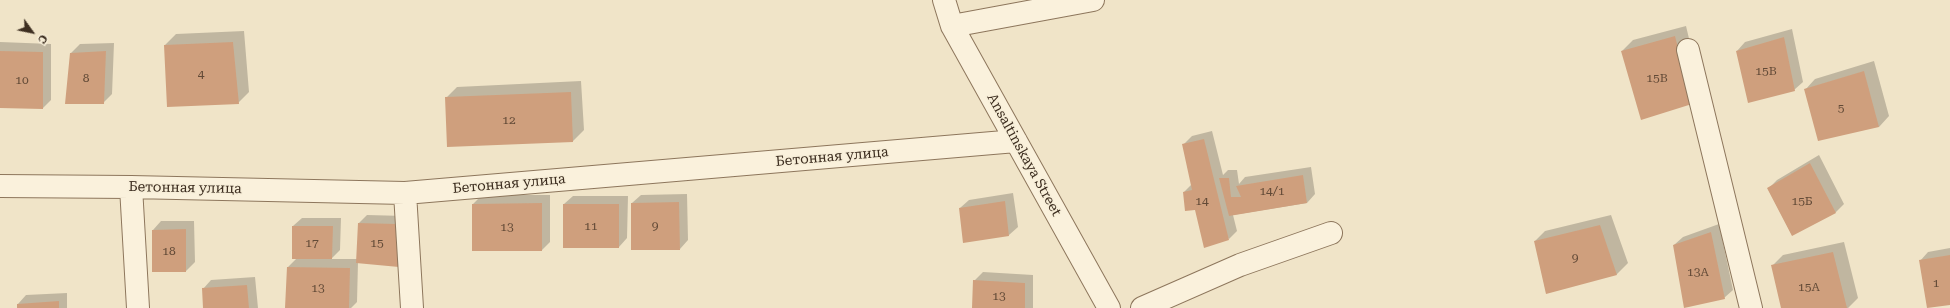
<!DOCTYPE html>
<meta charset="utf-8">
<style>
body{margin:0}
#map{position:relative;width:1950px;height:308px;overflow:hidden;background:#f0e4c8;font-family:"Roboto Serif",serif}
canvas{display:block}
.north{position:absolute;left:12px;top:12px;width:40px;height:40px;-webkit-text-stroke:3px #f7eed8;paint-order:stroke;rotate:123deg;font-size:11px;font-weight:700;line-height:16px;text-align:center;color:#3d2e20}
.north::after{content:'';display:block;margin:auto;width:14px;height:18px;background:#3d2e20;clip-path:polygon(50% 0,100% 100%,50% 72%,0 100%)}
</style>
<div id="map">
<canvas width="1950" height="308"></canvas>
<div class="north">С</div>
</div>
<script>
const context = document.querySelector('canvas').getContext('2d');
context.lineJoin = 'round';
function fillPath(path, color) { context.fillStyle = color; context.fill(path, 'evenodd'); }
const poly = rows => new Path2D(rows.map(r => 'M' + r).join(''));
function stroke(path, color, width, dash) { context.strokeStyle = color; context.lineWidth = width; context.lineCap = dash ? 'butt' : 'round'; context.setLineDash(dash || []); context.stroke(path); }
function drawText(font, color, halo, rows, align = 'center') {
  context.font = font + ' "Roboto Serif",serif'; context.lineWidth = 3; context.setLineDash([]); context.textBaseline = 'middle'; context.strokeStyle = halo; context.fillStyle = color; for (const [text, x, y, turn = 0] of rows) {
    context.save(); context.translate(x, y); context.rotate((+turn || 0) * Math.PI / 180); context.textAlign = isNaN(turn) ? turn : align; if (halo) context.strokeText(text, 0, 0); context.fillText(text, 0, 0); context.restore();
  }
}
fillPath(poly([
 [1686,26,1702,93,1622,51,1633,40],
 [1792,29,1803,82,1794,90,1737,51,1745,42],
 [244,31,249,92,238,103,168,106,165,45,176,34],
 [0,42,51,44,51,100,43,108,0,107],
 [114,43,112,94,103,103,71,53,80,44],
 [1874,61,1889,116,1879,127,1805,90,1815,79],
 [581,81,584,130,573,141,448,146,446,98,457,87],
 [1212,131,1223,175,1228,170,1237,170,1239,184,1245,177,1311,167,1315,194,1307,203,1233,215,1237,231,1229,239,1196,209,1184,192,1192,184,1184,144,1192,136],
 [1819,155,1844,204,1836,212,1792,235,1768,189,1777,180],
 [1013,193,1018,227,1009,235,964,241,960,208,969,200],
 [687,194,688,240,680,249,632,203,641,195],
 [482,195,550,195,550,242,542,250,473,204],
 [573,196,628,196,627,238,619,247,564,204],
 [367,215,405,216,358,262,357,302,351,308,286,308,288,267,297,258,293,226,302,218,341,218,340,250,331,259,357,259,359,223],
 [1611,215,1628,263,1617,274,1546,292,1535,241,1545,231],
 [161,221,194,221,195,262,186,271,153,271,153,230],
 [1719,224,1733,290,1724,298,1674,245,1683,237],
 [1844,242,1858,298,1848,308,1782,308,1772,266,1783,255],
 [1950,248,1950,304,1920,261,1928,252],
 [983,272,1033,275,1033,308,973,308,974,281],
 [255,277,258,308,204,308,203,289,211,280],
 [67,293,67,308,18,308,18,304,26,295]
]), '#0003');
fillPath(poly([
 [1675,36,1692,104,1641,120,1621,51],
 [1784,37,1795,91,1748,103,1736,51],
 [233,42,239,104,167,107,164,45],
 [0,51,43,52,43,109,0,108],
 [106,51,104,104,65,104,70,53],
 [1864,71,1879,127,1818,141,1804,89],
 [571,92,573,142,447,147,445,97],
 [1204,139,1229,240,1204,248,1195,210,1185,211,1183,192,1192,190,1182,144],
 [1810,163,1836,213,1792,236,1767,188],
 [1303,175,1307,203,1229,216,1219,178,1229,178,1231,197,1241,197,1236,186],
 [1005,201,1009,236,963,243,959,208],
 [679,202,680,250,631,250,631,203],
 [542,203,542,251,472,251,472,204],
 [563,204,619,204,619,248,563,248],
 [358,223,397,224,399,267,356,263],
 [1600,225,1617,275,1546,294,1534,241],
 [292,226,333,226,332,259,292,259],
 [186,229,186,272,152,272,152,230],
 [1711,232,1725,299,1684,308,1673,245],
 [1833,252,1847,308,1781,308,1771,265],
 [1950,255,1950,305,1927,308,1919,260],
 [287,267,350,268,349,308,285,308],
 [973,280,1025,283,1025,308,972,308],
 [247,285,249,308,203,308,202,288],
 [59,301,59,308,17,308,17,304]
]), '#cf9f7d');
const minor = poly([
 [944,0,952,26,1109,308],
 [952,26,1093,0],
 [1688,50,1751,308],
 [0,186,131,187,405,193,1016,141],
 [131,187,138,308],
 [405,193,412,308],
 [1142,308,1240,265,1331,233]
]);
stroke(minor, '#8d765c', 24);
stroke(minor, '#faf1dc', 22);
drawText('12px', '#624a37', null, [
 ["15В",1766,71],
 ["4",201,74],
 ["8",86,78],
 ["15В",1657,78],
 ["10",22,80],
 ["5",1841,108],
 ["12",509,120],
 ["14/1",1272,191],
 ["14",1202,201],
 ["15Б",1802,201],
 ["11",591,226],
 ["9",655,226],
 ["13",507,227],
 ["17",312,243],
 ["15",377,243],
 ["18",169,251],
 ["9",1575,258],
 ["13А",1698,272],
 ["1",1936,283],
 ["15А",1809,287],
 ["13",318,288],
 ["13",999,296]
]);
drawText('14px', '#3d2e20', '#f7eed8', [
 ["Ansaltinskaya Street",1024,155,61],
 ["Бетонная улица",832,157,-5],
 ["Бетонная улица",509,184,-5],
 ["Бетонная улица",185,188,1]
]);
</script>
